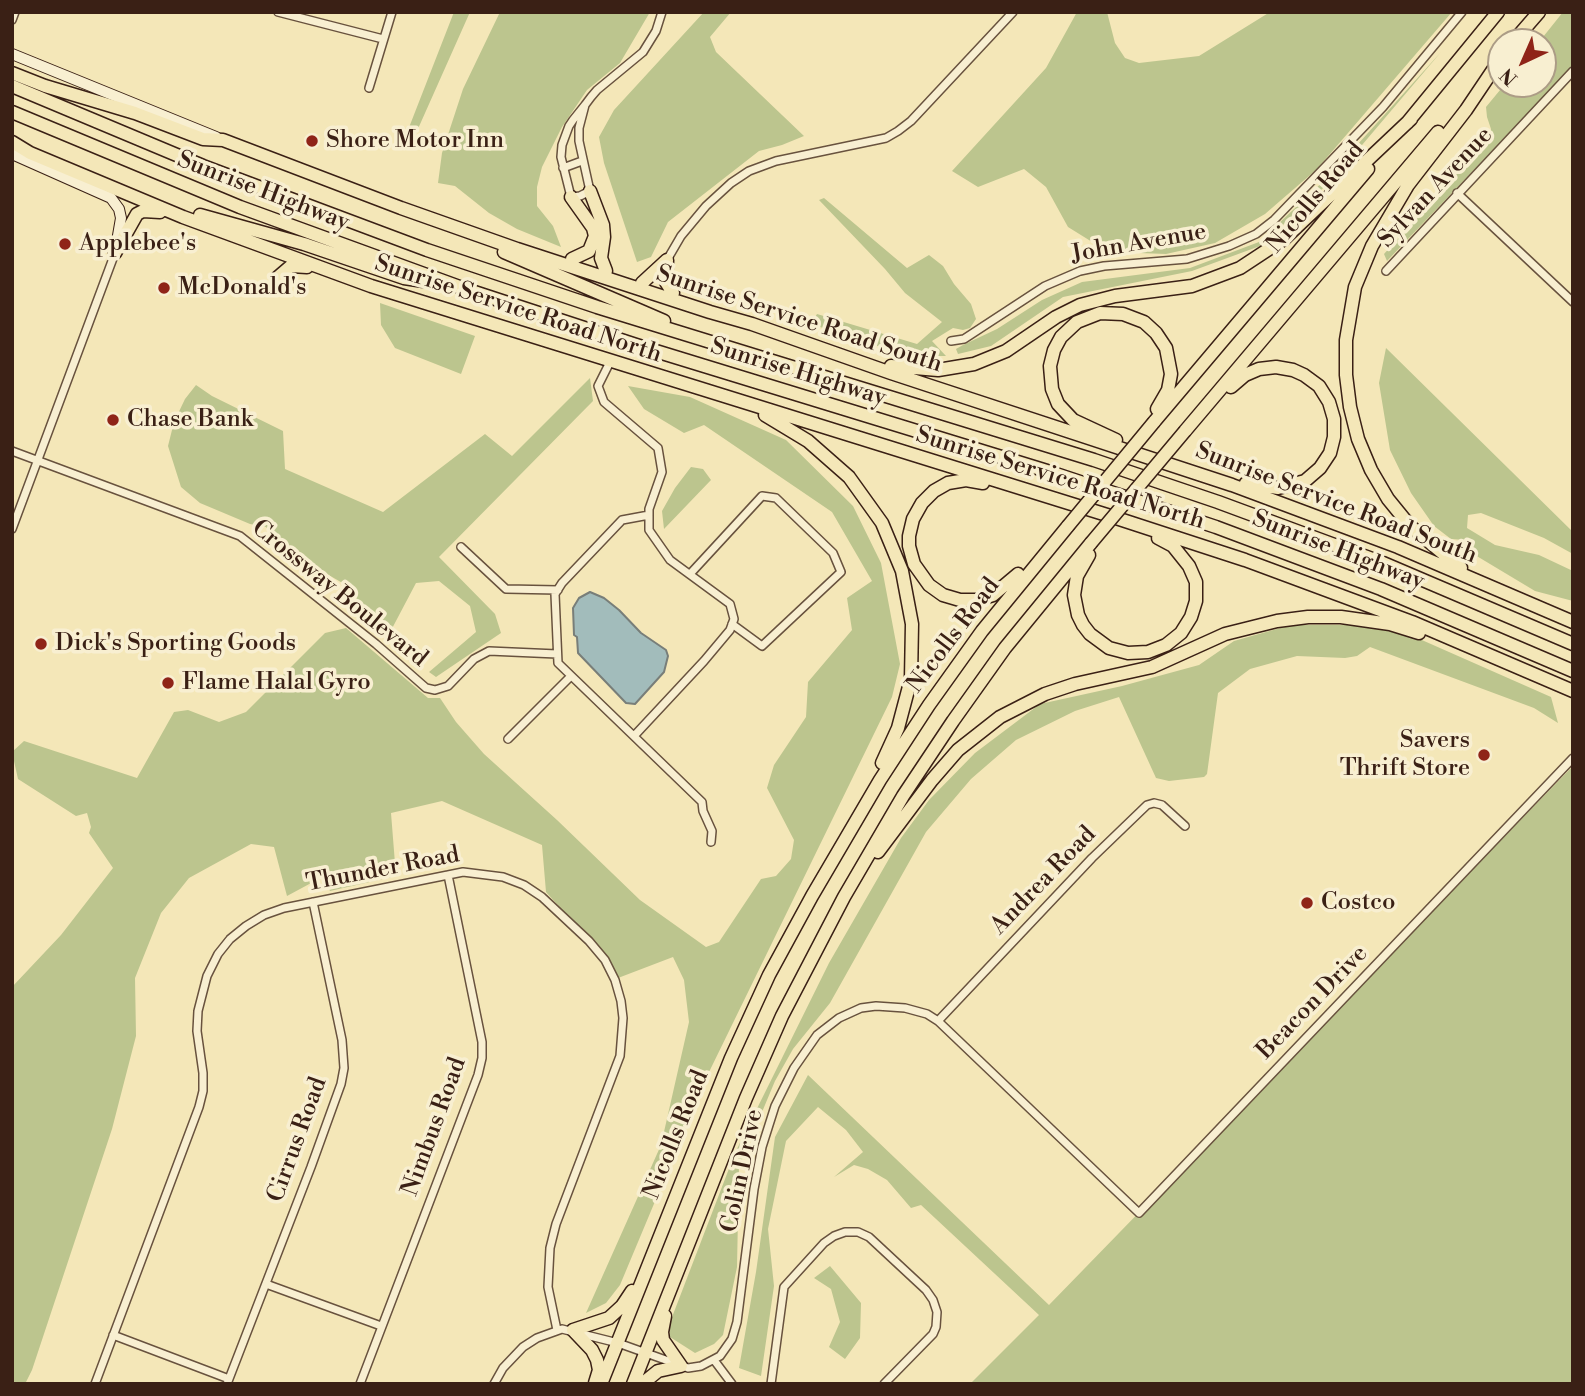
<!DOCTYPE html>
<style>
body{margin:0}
#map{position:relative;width:1585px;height:1396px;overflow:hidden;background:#f4e7b8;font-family:"Libre Bodoni",serif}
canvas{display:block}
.frame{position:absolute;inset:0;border:14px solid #3a2015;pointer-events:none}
.north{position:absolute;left:1487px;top:28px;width:70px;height:70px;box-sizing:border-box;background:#f8efd1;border:2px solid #ac9c86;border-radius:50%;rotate:224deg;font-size:19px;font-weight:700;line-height:28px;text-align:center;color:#3a2015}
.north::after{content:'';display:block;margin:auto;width:24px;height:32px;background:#8f2418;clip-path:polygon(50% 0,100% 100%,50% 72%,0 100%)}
</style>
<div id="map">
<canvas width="1585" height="1396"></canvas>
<div class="frame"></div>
<div class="north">N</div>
</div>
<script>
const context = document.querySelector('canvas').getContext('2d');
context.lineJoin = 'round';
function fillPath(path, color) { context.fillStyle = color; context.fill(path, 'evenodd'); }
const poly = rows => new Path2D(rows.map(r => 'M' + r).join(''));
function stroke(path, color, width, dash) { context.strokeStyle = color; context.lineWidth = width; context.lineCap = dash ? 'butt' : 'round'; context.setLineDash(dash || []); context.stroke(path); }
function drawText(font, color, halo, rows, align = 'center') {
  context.font = font + ' "Libre Bodoni",serif'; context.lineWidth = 7; context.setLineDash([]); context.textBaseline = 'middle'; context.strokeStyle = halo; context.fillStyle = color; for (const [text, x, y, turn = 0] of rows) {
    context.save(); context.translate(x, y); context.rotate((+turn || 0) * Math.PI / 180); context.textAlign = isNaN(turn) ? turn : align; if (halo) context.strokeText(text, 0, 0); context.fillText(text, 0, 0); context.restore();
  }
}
fillPath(poly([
 [454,12,470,12,409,149,401,148],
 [500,12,650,12,620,63,587,90,562,127,542,167,537,187,537,206,553,226,561,247,517,229,489,213,455,186,438,183,442,153,463,89],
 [704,12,731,12,710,37,716,52,804,136,782,145,759,151,668,222,651,257,637,262,604,163,599,137,614,110],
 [1077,12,1107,12,1115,43,1125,58,1139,63,1199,56,1270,12,1452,12,1317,169,1265,214,1215,243,1166,254,1112,252,1097,245,1068,227,1046,187,1024,169,978,187,952,171,1046,68],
 [1563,12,1573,12,1573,66,1387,261,1384,254,1489,137,1491,129,1487,117,1486,107,1505,84,1543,84,1543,42,1539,42],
 [1441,52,1334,178,1260,246,1192,271,1063,297,991,346,958,354,956,349,963,345,997,329,1042,300,1082,282,1190,268,1259,242,1330,175],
 [824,198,907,268,929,255,943,266,954,284,971,304,976,319,970,328,963,330,953,328,932,341,946,356,908,356,811,324,817,314,917,344,942,322,905,293,885,269,819,200],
 [380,303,475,336,461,374,395,348,381,325],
 [1386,348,1573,532,1573,554,1544,538,1481,513,1468,515,1467,528,1495,545,1539,555,1573,571,1573,601,1535,591,1475,555,1464,540,1451,539,1434,526,1411,493,1390,450,1379,383],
 [590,378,593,401,439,557,495,614,501,633,436,677,429,672,476,632,470,606,439,581,416,583,387,638,346,585,285,550,266,527,250,524,200,503,181,487,168,446,174,422,185,399,196,385,212,396,283,431,285,469,383,512,485,434,512,456],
 [628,386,690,397,786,440,853,506,881,563,900,664,892,697,710,1070,620,1285,606,1303,586,1313,661,1145,689,1022,684,980,673,957,618,978,610,963,546,892,542,845,442,801,391,813,396,876,330,891,324,878,317,874,313,882,287,896,274,847,251,844,189,878,161,913,135,978,136,1036,112,1129,32,1370,25,1384,12,1384,12,987,61,935,113,868,89,833,91,827,87,813,76,816,18,779,12,752,24,741,137,778,174,712,188,710,219,722,246,712,325,633,346,628,428,698,440,698,456,722,484,754,557,820,640,900,706,947,719,942,761,879,776,876,791,859,794,840,767,788,774,765,806,717,808,682,852,630,847,598,872,581,832,512,704,425,684,433,644,409],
 [691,467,703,469,711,480,664,529,662,511,675,488],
 [1291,625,1360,625,1415,637,1551,697,1558,723,1534,708,1370,647,1357,656,1345,658,1297,656,1250,669,1218,693,1207,774,1204,777,1169,781,1156,778,1119,697,1075,711,1016,740,971,779,926,832,830,1003,793,1049,775,1081,739,1167,737,1267,723,1335,714,1344,695,1353,670,1337,669,1325,735,1153,829,963,901,838,929,800,975,753,1040,704,1122,686,1199,665,1234,641],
 [1573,766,1573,1384,970,1384,1039,1315,921,1205,911,1208,887,1180,868,1169,854,1165,834,1177,863,1152,846,1130,818,1107,786,1141,768,1229,774,1286,761,1376,739,1368,756,1272,775,1137,808,1075,1049,1305],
 [830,1266,861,1303,860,1338,845,1359,829,1347,840,1322,831,1289,814,1278]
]), '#bcc58e');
const water = poly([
 [590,592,604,598,619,610,641,633,666,650,668,656,664,672,635,704,626,703,578,653,577,637,574,635,573,608,579,598,590,592]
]);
fillPath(water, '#a2bcbb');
stroke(water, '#787e79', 2);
const street = poly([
 [278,12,383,39],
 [12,20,15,12],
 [369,88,392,12],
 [585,105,579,128,579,141,590,191,580,196,571,197,561,157,562,145,569,126,573,120,585,105,591,97,597,90,643,52,656,31,662,12],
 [563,168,582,161],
 [1457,193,1573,302],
 [667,260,681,236,706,206,731,183,749,171,776,161,886,138,898,131,911,121,1013,12],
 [1386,271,1573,71],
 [951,341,964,339,1045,286,1080,271,1104,266,1187,259,1229,246,1256,234,1274,220,1383,107,1462,12],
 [610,362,598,386,604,402,658,448,662,472,649,509,649,530,670,560,730,604,734,619,730,630,704,661,634,736],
 [12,451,240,536,376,644,426,688,435,690,448,686,474,659,489,651,557,654],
 [649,515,622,520,562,583,555,594,558,663,702,802,703,811,712,831,711,842],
 [12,529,115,253],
 [461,547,506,589,558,590],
 [690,574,762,496,776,498,833,553,841,572,762,646,732,624],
 [508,739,571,676],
 [938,1021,1092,858,1147,805,1154,803,1162,805,1185,826],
 [266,1284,381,1326],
 [113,1335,229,1379],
 [714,1360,732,1384],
 [95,1384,199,1107,203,1091,203,1073,197,1031,198,1011,207,976,218,954,230,939,246,926,264,915,284,908,463,872,503,877,524,885,542,897,589,941,605,960,615,980,621,1001,623,1018,620,1056,556,1224,550,1248,548,1287,557,1330],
 [227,1384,311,1167,341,1084,344,1068,342,1040,313,902],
 [360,1384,478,1075,482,1058,482,1042,448,875],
 [494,1384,503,1368,523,1347,537,1338,562,1329,618,1343,688,1368,701,1366,720,1356,732,1339,737,1322,754,1189,762,1147,775,1106,794,1068,817,1035,839,1018,861,1008,876,1006,905,1008,927,1014,938,1021,1139,1213,1573,758],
 [771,1384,784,1287,824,1243,834,1236,845,1232,858,1232,869,1237,926,1290,933,1300,937,1312,936,1327,933,1334,884,1384]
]);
const secondary = poly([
 [12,54,216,137],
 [12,154,111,198,119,209,121,218,116,247]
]);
const highway = poly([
 [1513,42,1539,12],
 [12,73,45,86,135,113,203,139,223,140,401,208,517,249,710,312,752,324,891,373,1232,485,1398,547,1573,622],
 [12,86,203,166,427,250,597,307,1094,460,1218,502,1383,563,1573,644],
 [12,112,240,207,465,289,636,345,1047,471,1216,527,1381,589,1573,671],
 [1407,123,1498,12],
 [12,142,30,153,183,217,371,286,1107,515,1245,560,1412,622,1573,691],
 [590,191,603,225,604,237,601,258,606,271],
 [571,197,593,228,595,236,589,251,572,259],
 [200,215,304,244,404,278,424,281],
 [504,252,664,321],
 [115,253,137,214,143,211,160,212],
 [667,260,666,282,673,293],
 [277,278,291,266,307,267],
 [642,283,667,260],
 [891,366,938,370,974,364,1006,351,1056,317,1080,305,1115,296,1192,286,1240,268,1284,239,1411,119],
 [1231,387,1245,375,1259,369,1276,367,1293,370,1304,375,1319,386,1329,402,1334,419,1334,437,1330,453,1320,468,1305,481,1278,488,1246,483],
 [765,415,808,441,849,477,882,523,902,571,912,624,911,679,898,728,882,763],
 [1154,422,1368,169],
 [1185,431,1438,132],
 [1116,440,1073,420,1058,404,1052,389,1050,366,1054,350,1061,337,1077,322,1100,313,1123,314,1144,322,1156,333,1166,348,1171,374,1168,390,1157,409],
 [983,483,966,480,948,483,934,491,922,503,913,519,909,536,909,546,914,564,929,585,943,595,960,600,977,600,993,595,1018,574],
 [1089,555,1077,576,1074,595,1078,615,1083,625,1090,634,1109,648,1128,653,1148,652,1166,645,1181,633,1191,617,1196,601,1196,582,1189,566,1173,546,1158,538],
 [1461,568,1410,526,1388,499,1371,470,1358,439,1350,407,1346,375,1346,340,1355,287,1372,246,1408,185,1466,110,1501,58],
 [878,852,932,780,958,750,1000,717,1045,694,1075,684,1152,667,1225,634,1277,621,1308,617,1341,617,1390,624,1419,633],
 [573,1330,609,1318,622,1306,632,1291],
 [573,1330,592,1350,597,1360,599,1370,595,1383],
 [601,1384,731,1058,769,975,812,896,880,780,929,705,982,631,1068,526],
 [633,1384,746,1098,782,1016,844,897,903,796,953,721,1005,648,1091,543],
 [642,1384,658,1371,681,1366,663,1340,662,1332,665,1316]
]);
stroke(street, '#68523e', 10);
stroke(secondary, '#3a2015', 12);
stroke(highway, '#3a2015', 15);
stroke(street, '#f8efd1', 7);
stroke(secondary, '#f8efd1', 10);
stroke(highway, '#f4e7b8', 12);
const highwayBridge = poly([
 [1068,526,1154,422],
 [1091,543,1185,431]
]);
stroke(highwayBridge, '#3a2015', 15, []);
stroke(highwayBridge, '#f4e7b8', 12);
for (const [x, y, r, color] of [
 [312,141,7,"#8f2418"],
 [65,244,7,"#8f2418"],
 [164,288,7,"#8f2418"],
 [113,420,7,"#8f2418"],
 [41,644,7,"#8f2418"],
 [168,683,7,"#8f2418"],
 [1484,755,7,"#8f2418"],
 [1307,903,7,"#8f2418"]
]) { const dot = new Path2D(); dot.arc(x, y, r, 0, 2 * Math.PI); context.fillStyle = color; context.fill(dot); stroke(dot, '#f8efd1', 2.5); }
drawText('24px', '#3a2015', '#f8efd1', [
 ["Shore Motor Inn",326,141],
 ["Applebee's",79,244],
 ["McDonald's",178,288],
 ["Chase Bank",127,420],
 ["Dick's Sporting Goods",55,644],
 ["Flame Halal Gyro",182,683],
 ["Savers",1470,741,"right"],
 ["Thrift Store",1470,769,"right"],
 ["Costco",1321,903]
], 'left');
drawText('24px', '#3a2015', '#f8efd1', [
 ["Sylvan Avenue",1436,188,-47],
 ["Sunrise Highway",263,192,21],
 ["Nicolls Road",1316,198,-50],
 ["John Avenue",1139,244,-10],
 ["Sunrise Service Road North",518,310,18],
 ["Sunrise Service Road South",799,320,18],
 ["Sunrise Highway",798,373,17],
 ["Sunrise Service Road North",1060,479,17],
 ["Sunrise Service Road South",1336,504,21],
 ["Sunrise Highway",1338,551,21],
 ["Crossway Boulevard",339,594,39],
 ["Nicolls Road",954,636,-53],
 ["Thunder Road",383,870,-11],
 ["Andrea Road",1044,881,-46],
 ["Beacon Drive",1313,1003,-46],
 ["Nimbus Road",435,1127,-70],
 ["Nicolls Road",677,1135,-68],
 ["Cirrus Road",298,1140,-70],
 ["Colin Drive",743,1171,-78]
]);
</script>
